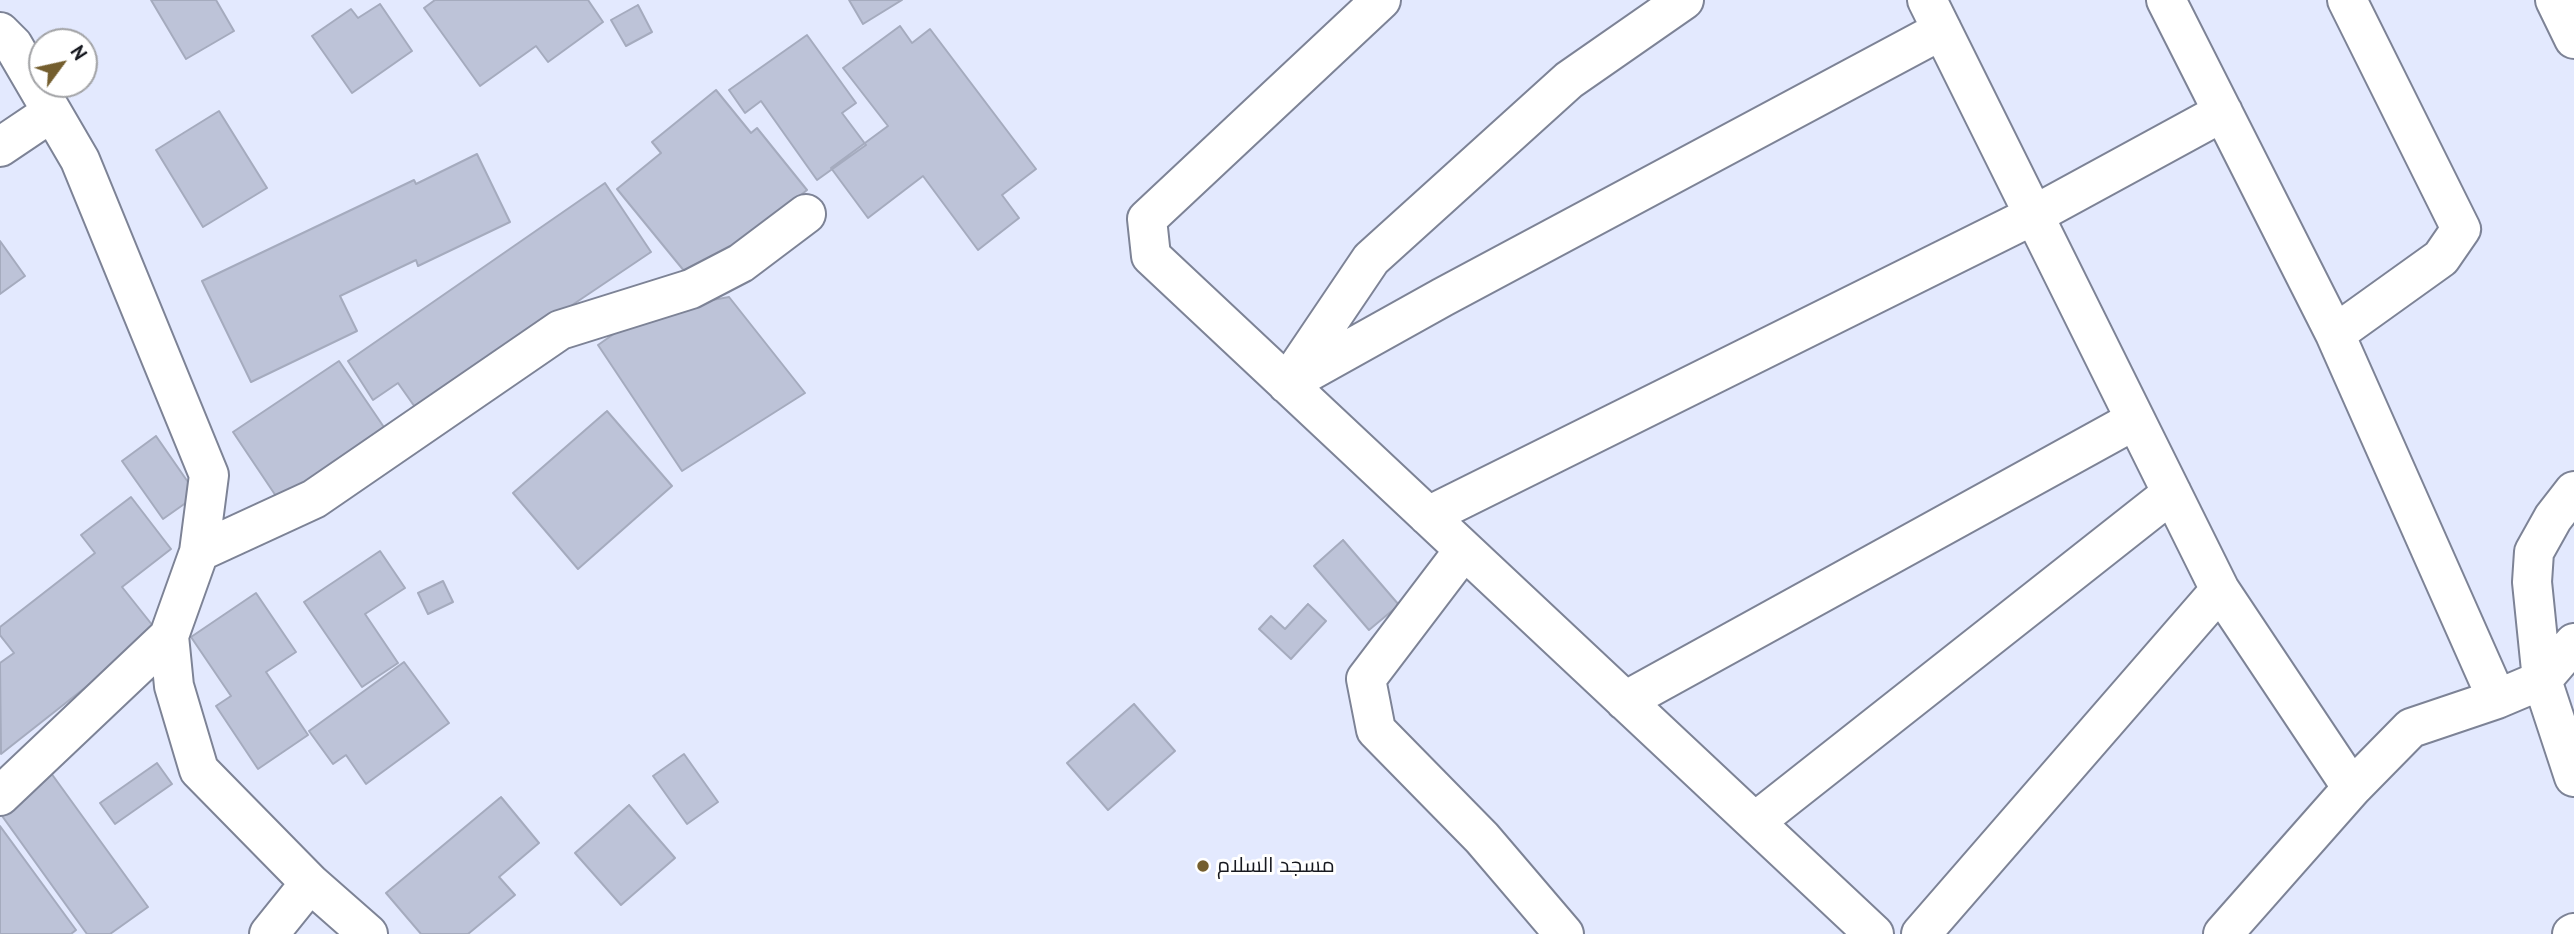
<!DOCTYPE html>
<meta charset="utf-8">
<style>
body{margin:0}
#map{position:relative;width:2574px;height:934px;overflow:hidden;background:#e3e9fe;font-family:"PT Sans",sans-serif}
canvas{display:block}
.north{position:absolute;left:28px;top:28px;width:70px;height:70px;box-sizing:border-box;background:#fff;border:2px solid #a2a3a6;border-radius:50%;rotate:57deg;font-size:19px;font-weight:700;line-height:28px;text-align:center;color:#171920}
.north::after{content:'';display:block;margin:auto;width:24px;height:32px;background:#745e2e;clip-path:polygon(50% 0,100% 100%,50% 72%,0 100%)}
</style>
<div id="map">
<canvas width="2574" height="934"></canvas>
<div class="north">N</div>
</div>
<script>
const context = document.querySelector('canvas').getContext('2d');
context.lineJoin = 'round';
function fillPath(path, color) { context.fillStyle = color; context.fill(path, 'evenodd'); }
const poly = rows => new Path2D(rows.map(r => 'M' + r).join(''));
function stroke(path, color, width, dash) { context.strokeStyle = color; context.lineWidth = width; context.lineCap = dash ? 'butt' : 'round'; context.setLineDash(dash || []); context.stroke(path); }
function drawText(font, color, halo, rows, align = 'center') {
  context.font = font + ' "PT Sans",Cairo,sans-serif'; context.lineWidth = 6; context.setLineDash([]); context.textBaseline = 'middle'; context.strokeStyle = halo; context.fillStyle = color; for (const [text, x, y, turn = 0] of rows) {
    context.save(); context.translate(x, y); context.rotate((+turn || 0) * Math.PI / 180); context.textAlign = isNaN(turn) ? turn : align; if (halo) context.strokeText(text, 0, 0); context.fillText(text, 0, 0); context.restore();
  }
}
const building = poly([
 [151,0,216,0,234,31,186,59,151,0],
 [435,0,588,0,603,22,548,62,536,46,480,86,424,8,435,0],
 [849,0,902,0,863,24,849,0],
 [380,4,412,51,352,93,312,36,351,9,358,18,380,4],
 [638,5,652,32,626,46,611,20,638,5],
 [900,26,912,43,930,29,1036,169,1002,195,1019,218,978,250,923,176,868,218,831,168,888,126,843,68,900,26],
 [807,35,856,103,842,113,866,145,817,180,761,101,745,113,729,90,807,35],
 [716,90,751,133,757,128,807,190,694,283,617,189,661,153,652,142,716,90],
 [219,111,267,188,203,227,156,150,219,111],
 [477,154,510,222,418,266,416,260,340,296,357,331,251,382,202,281,414,180,416,184,477,154],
 [605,183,651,252,483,365,422,417,398,383,373,400,348,361,605,183],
 [0,241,25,276,0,294,0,241],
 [729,297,805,393,682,471,598,345,645,312,729,297],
 [339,361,392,439,286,511,233,432,339,361],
 [607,411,672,486,578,569,513,493,607,411],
 [156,436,197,495,163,519,122,461,156,436],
 [131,497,171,549,122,587,157,631,1,754,0,663,14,653,0,635,0,627,95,553,81,535,131,497],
 [1343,540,1399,605,1369,630,1314,566,1343,540],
 [380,551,405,588,365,614,398,663,362,687,304,602,380,551],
 [443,581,453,602,428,614,418,593,443,581],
 [256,593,296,652,266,672,308,735,258,769,216,706,231,696,191,637,256,593],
 [1308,604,1326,621,1291,659,1259,629,1271,616,1285,629,1308,604],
 [404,662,449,723,366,784,346,755,333,764,309,731,404,662],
 [1134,704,1175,751,1108,810,1067,763,1134,704],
 [684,754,718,802,687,824,653,776,684,754],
 [157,763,172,784,115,824,100,803,157,763],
 [51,773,148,907,110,934,87,934,0,813,51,773],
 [501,797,539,843,499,877,515,895,468,934,421,934,386,893,501,797],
 [629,805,675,858,621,905,575,853,629,805],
 [0,826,76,930,71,934,0,934,0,826]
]);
fillPath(building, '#bdc3d8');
stroke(building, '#a5abbe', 2);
const minor = poly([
 [1381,0,1147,219,1151,256,1874,934],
 [1927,0,2220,590,2352,788],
 [2166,0,2335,334,2497,699],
 [2555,0,2574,39],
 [0,32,13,45,80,160,209,475,199,552,169,636,174,686,199,770,310,883,368,934],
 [0,147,52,112],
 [2335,334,2441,258,2461,229,2347,0],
 [1290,379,1371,259,1569,80,1684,0],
 [1287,384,1443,297,1942,30],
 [2574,491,2553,518,2534,552,2532,582,2542,680,2574,777],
 [1428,516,2034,215,2223,112],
 [1464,550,1366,679,1376,730,1482,838,1564,934],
 [199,552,314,499,560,330,691,289,741,263,806,214],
 [1625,701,2135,420],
 [0,796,169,636],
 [1755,822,2172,493],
 [269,934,310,883],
 [1921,934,2220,590],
 [2223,934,2352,788,2411,728,2497,699,2542,680,2574,643],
 [2572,934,2574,933]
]);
stroke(minor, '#7d8396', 42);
stroke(minor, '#fff', 38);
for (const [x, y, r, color] of [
 [1203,866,7,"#745e2e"]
]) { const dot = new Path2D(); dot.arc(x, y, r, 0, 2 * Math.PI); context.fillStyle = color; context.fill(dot); stroke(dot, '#fff', 2.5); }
drawText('21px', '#171920', '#fff', [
 ["مسجد السلام",1217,866]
], 'left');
</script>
